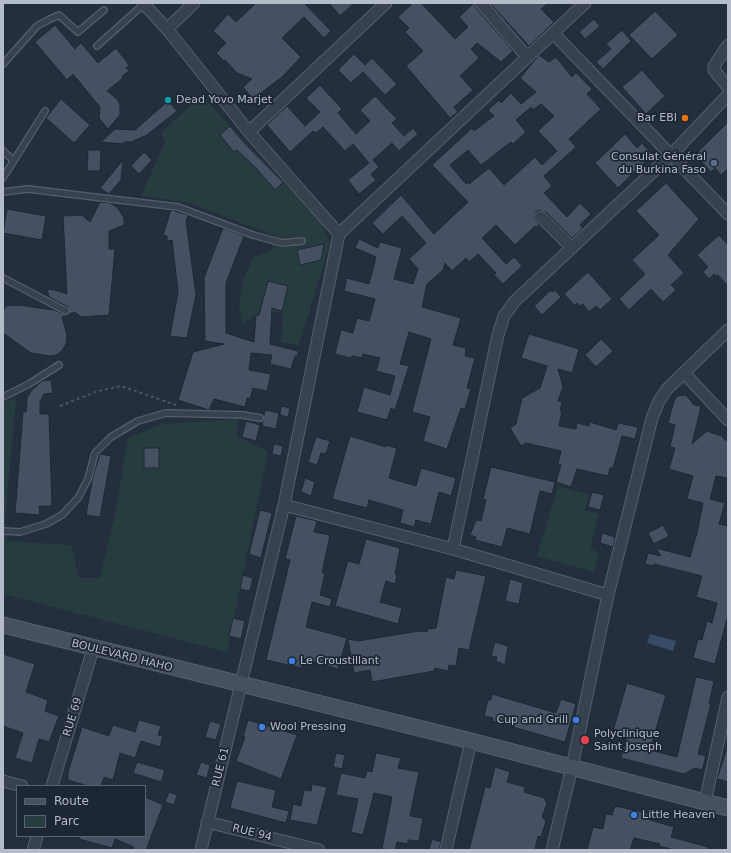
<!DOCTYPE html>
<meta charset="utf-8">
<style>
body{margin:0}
#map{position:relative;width:731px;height:853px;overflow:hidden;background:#242f3e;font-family:"DejaVu Sans",sans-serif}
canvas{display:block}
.frame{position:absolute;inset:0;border:4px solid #b4bcc9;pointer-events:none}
.legend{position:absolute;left:16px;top:785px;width:130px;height:52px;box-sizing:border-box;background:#1d2633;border:1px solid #59626f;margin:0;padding:5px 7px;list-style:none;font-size:12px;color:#b4bcc9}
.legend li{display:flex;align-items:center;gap:8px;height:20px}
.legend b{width:20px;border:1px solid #59626f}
</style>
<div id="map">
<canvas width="731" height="853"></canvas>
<div class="frame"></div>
<ul class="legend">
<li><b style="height:5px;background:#465061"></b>Route</li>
<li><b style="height:11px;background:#263c3f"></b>Parc</li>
</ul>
</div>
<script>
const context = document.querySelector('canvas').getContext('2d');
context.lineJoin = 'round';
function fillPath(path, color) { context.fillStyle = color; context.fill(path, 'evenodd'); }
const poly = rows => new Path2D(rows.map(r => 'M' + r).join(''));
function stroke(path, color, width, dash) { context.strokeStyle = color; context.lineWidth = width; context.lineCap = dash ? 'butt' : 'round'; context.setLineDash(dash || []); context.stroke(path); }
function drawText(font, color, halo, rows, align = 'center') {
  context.font = font + ' "DejaVu Sans",sans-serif'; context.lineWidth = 3.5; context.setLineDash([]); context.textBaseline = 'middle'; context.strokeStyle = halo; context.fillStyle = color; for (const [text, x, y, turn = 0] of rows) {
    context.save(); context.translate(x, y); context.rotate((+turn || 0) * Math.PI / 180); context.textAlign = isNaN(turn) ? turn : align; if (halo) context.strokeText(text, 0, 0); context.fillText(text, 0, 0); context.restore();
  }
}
fillPath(poly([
 [201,95,319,219,330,243,299,345,281,342,283,313,260,311,243,325,239,306,243,280,253,258,272,250,275,236,190,203,141,196,165,142,161,133],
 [16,398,5,520,7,541,71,545,79,578,100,578,116,510,128,438,162,424,238,419,237,436,268,451,227,652,3,594,3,403],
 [558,486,589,494,585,510,599,514,590,548,599,553,594,572,537,556]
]), '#263c3f');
fillPath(poly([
 [650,634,676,641,673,651,647,643]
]), '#394c67');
const building = poly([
 [256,3,304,3,331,31,324,38,304,17,282,38,301,57,282,77,253,99,243,87,252,79,237,73,225,60,224,61,216,53,226,43,213,31,228,14,236,22,256,3],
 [329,3,354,3,340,16,329,3],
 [413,3,421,3,455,39,468,27,459,17,474,3,476,8,513,51,501,62,477,43,471,49,479,58,460,76,473,90,454,107,458,112,450,118,406,66,423,51,405,32,409,28,398,17,413,3],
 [490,3,548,3,541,9,554,22,529,46,490,3],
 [655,11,678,35,652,59,629,35,655,11],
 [594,19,600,26,585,39,579,32,594,19],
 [55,25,75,49,81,43,98,63,116,48,129,65,126,68,129,71,122,76,123,78,107,91,118,100,120,106,120,115,108,129,99,118,100,107,73,74,67,80,35,42,55,25],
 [622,30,631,41,603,69,596,62,611,49,606,44,622,30],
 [354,54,365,65,372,58,397,84,385,95,363,72,351,83,338,70,354,54],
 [539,55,549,62,556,57,572,77,576,73,592,89,587,94,601,109,569,139,576,147,544,176,552,186,544,193,567,217,580,203,591,214,580,225,583,228,572,238,546,212,539,210,536,212,534,218,539,225,536,227,535,226,515,245,496,225,482,238,506,264,514,257,522,266,503,284,494,275,496,273,478,254,469,262,466,258,452,271,445,263,443,270,427,284,422,307,461,318,453,345,466,348,465,356,475,358,467,388,471,389,465,409,461,408,447,449,423,441,430,417,412,412,431,339,409,332,400,364,409,366,395,410,391,408,387,420,357,412,364,387,390,395,395,376,376,371,380,358,363,354,362,358,352,356,351,358,335,354,341,330,353,333,357,318,369,321,375,299,344,291,347,278,369,284,376,257,355,248,359,239,378,248,380,242,402,248,394,279,413,284,418,269,409,259,426,243,402,216,383,234,372,223,401,195,434,234,468,202,432,165,472,128,474,131,494,116,488,110,499,100,501,103,511,93,521,104,536,92,520,78,539,55],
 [541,104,554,116,538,131,557,151,542,165,535,157,504,185,489,168,469,184,468,182,466,184,450,165,468,150,481,165,511,142,513,144,526,132,516,120,531,107,533,110,541,104],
 [642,70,665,96,646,114,622,87,642,70],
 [320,85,342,109,338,113,356,134,370,121,360,110,375,96,397,119,392,123,404,136,413,128,418,134,399,151,392,143,373,160,379,167,371,174,376,180,359,194,348,180,369,163,353,144,345,151,323,127,316,133,313,131,290,152,267,125,287,106,305,126,320,112,306,98,320,85],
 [61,99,90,125,74,143,46,118,61,99],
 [168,101,177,111,147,135,131,142,124,142,124,144,101,142,115,129,135,130,168,101],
 [728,122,728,168,721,175,715,168,711,172,695,155,728,122],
 [230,126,246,145,283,182,275,190,256,168,237,150,234,152,220,135,230,126],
 [625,134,637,148,642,143,651,153,646,157,648,159,618,188,595,163,625,134],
 [88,150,101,150,100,171,87,171,88,150],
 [144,152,152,160,139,174,131,166,144,152],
 [123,160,121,180,109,194,100,188,123,160],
 [666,183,699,219,668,255,684,273,671,285,676,290,663,302,651,289,629,310,619,299,645,274,632,260,659,235,636,211,666,183],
 [100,202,110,203,117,207,124,218,124,225,109,231,109,249,115,249,109,315,81,317,75,312,62,317,67,335,66,344,62,351,56,355,50,356,31,353,3,333,3,311,6,306,19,305,53,310,52,309,66,315,70,313,68,307,49,297,47,289,55,290,67,294,63,216,82,215,90,222,100,202],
 [7,209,46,216,42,240,3,233,7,209],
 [171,210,188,215,186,221,196,295,187,338,170,336,178,292,172,240,167,241,167,236,163,235,171,210],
 [223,228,244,236,226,283,226,333,254,342,256,315,259,315,268,281,288,286,282,311,272,308,270,344,298,351,298,356,295,356,291,369,270,364,272,355,251,353,249,370,271,374,267,391,253,388,250,399,247,398,245,407,214,399,209,410,178,400,193,352,224,344,205,341,204,278,223,228],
 [719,235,728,245,728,286,718,275,716,276,714,274,709,279,703,272,708,267,697,255,719,235],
 [324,244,321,260,300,265,297,250,324,244],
 [588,272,612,299,600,310,596,306,589,312,583,304,580,306,577,303,575,306,564,294,588,272],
 [551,290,552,292,555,290,561,297,542,315,534,306,551,290],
 [529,334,579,349,572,373,558,369,563,387,558,401,562,402,560,411,562,411,559,426,576,429,577,423,589,426,590,422,616,430,618,423,638,427,635,439,622,436,613,468,610,468,608,476,577,469,571,487,556,482,561,465,558,464,561,451,526,443,521,446,510,428,516,424,522,398,540,388,547,366,521,358,529,334],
 [601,339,613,351,596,367,585,355,601,339],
 [51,380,53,393,44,394,40,402,40,414,49,414,52,506,39,506,40,515,15,513,23,412,26,412,27,398,31,391,42,381,51,380],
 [686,395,694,405,701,406,692,444,707,431,724,437,723,438,728,442,728,478,716,476,710,499,725,503,719,524,728,526,728,615,715,664,693,658,698,639,702,640,707,621,712,623,717,603,696,597,702,576,654,564,654,566,645,564,648,553,661,556,656,548,690,557,697,533,703,503,687,499,693,476,669,469,675,448,670,447,675,425,668,423,674,401,677,396,686,395],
 [281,406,290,408,288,417,280,415,281,406],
 [265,410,279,413,276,429,262,426,265,410],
 [246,421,260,425,256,441,242,437,246,421],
 [350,436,386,447,386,445,397,448,389,478,416,486,421,468,456,478,451,496,439,492,431,524,416,520,414,527,400,523,403,510,369,500,367,508,332,499,350,436],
 [316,437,330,441,326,454,321,453,317,465,308,462,316,437],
 [274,444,283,446,281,456,272,454,274,444],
 [144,448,159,448,159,468,144,468,144,448],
 [100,454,111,456,100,517,86,515,93,476,100,454],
 [491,467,555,482,552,494,540,491,530,534,507,528,502,547,475,540,476,537,470,535,476,520,481,521,486,500,483,499,491,467],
 [305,478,315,482,311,496,301,492,305,478],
 [592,492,604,495,600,510,588,507,592,492],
 [260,510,272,513,261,558,249,554,260,510],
 [296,516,317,521,314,532,330,535,322,573,325,573,320,595,332,599,330,607,312,602,306,627,347,638,338,669,303,659,302,668,266,660,290,560,285,559,296,516],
 [663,525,669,536,654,544,648,533,663,525],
 [602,533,615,537,613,547,600,543,602,533],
 [366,539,400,548,395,574,397,575,395,584,386,581,380,602,402,608,398,624,335,606,348,561,359,564,366,539],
 [456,570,486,576,469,650,459,648,456,666,449,665,448,671,435,668,434,671,372,682,370,670,354,673,348,639,358,641,419,631,427,632,428,629,436,628,446,577,454,579,456,570],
 [243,575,253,578,250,591,240,589,243,575],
 [510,579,523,583,519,604,505,601,510,579],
 [233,618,245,621,241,639,229,636,233,618],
 [495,642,508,646,505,665,496,661,497,657,491,656,495,642],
 [3,654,35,664,26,692,48,700,45,711,59,716,49,742,39,739,32,763,15,758,23,733,3,726,3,654],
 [696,677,714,681,709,704,711,704,698,754,706,756,702,770,695,768,684,774,621,758,627,735,613,731,627,683,666,695,650,750,677,757,696,677],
 [492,694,556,713,561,699,576,704,565,742,492,721,493,718,484,716,488,700,491,700,492,694],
 [139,720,161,726,158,735,163,736,160,747,141,741,135,758,120,753,113,780,104,777,101,786,88,786,68,780,68,772,82,727,109,736,113,725,135,732,139,720],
 [248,720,297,735,281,779,236,761,245,737,243,737,248,720],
 [210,721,221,724,216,740,205,737,210,721],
 [726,751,728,751,728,782,717,779,726,751],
 [336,753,345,755,342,769,333,767,336,753],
 [376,753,401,758,398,768,419,772,410,816,423,818,419,841,408,840,408,844,397,842,395,850,382,849,392,797,374,793,363,835,351,832,358,799,336,795,341,773,365,778,367,771,372,772,376,753],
 [137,762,165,770,161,782,133,773,137,762],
 [201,762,210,765,207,778,196,775,201,762],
 [495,767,510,772,507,782,525,787,524,792,544,798,547,804,542,817,546,821,541,837,538,836,535,850,469,850,485,787,490,788,495,767],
 [237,781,276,790,272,807,289,811,286,823,230,808,237,781],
 [312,784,327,787,317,825,290,820,293,804,301,806,304,790,311,791,312,784],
 [169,792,177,795,174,805,165,802,169,792],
 [145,797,163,805,146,850,133,850,134,847,115,839,112,848,79,839,80,836,145,836,145,797],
 [615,806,652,814,650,820,674,827,671,837,708,847,708,850,670,850,671,849,659,846,660,844,634,838,630,850,587,850,593,827,603,829,606,814,612,815,615,806],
 [432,839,441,842,439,850,429,850,432,839]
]);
fillPath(building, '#455162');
stroke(building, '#1f2835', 1);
const service = poly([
 [97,46,144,4],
 [3,64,37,26,50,19,59,15,78,32,104,10],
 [3,151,13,160],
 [3,178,45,111],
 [3,192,28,189,178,207,253,235,282,243,302,241],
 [3,278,66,311],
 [3,397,29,384,59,365],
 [3,531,20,532,46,524,62,515,78,498,88,479,95,453,111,437,138,421,166,413,243,415,260,418]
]);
const minor = poly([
 [143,3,167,29,249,132,339,234],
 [481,3,527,57],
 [167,29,194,3],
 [553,33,728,214],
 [728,45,714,66,714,70,728,87],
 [249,132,386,3],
 [541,217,572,248],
 [684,373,728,420],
 [284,505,453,549,608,595],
 [453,549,498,335,504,316,515,301,671,155,728,95],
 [3,781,22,786],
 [52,786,93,649],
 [705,802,728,697],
 [207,822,319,850],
 [33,850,37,836],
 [201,850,284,505,339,234,585,3],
 [446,850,471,741],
 [552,850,572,767,608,595,652,418,659,401,667,389,728,330]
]);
const secondary = poly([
 [3,625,471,741,728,808]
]);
stroke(service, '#565f6c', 8);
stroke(minor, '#565f6c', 13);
stroke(secondary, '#565f6c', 17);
stroke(poly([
 [60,406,98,391,121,386,176,405]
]), '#44595c', 2, [3, 3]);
stroke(service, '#38414e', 5.5);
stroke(minor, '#38414e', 11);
stroke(secondary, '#465061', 15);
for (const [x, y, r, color] of [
 [168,100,4,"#0f9aa8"],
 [685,118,4,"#e8710a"],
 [714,163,4,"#5c6f8a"],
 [292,661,4,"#3f7fe0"],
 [576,720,4,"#3f7fe0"],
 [262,727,4,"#3f7fe0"],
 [585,740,5,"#e0444e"],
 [634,815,4,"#3f7fe0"]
]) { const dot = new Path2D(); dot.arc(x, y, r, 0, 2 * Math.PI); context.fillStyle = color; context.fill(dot); stroke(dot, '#1d2633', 1.5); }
drawText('11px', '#b4bcc9', '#1d2633', [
 ["Dead Yovo Marjet",176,100],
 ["Bar EBI",677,118,"right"],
 ["Consulat Général",706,157,"right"],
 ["du Burkina Faso",706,170,"right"],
 ["Le Croustillant",300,661],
 ["Cup and Grill",568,720,"right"],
 ["Wool Pressing",270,727],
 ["Polyclinique",594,734],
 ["Saint Joseph",594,747],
 ["Little Heaven",642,815]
], 'left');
drawText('11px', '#b4bcc9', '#1d2633', [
 ["BOULEVARD HAHO",122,656,14],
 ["RUE 69",73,717,-73],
 ["RUE 61",221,767,-76],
 ["RUE 94",252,833,14]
]);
</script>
